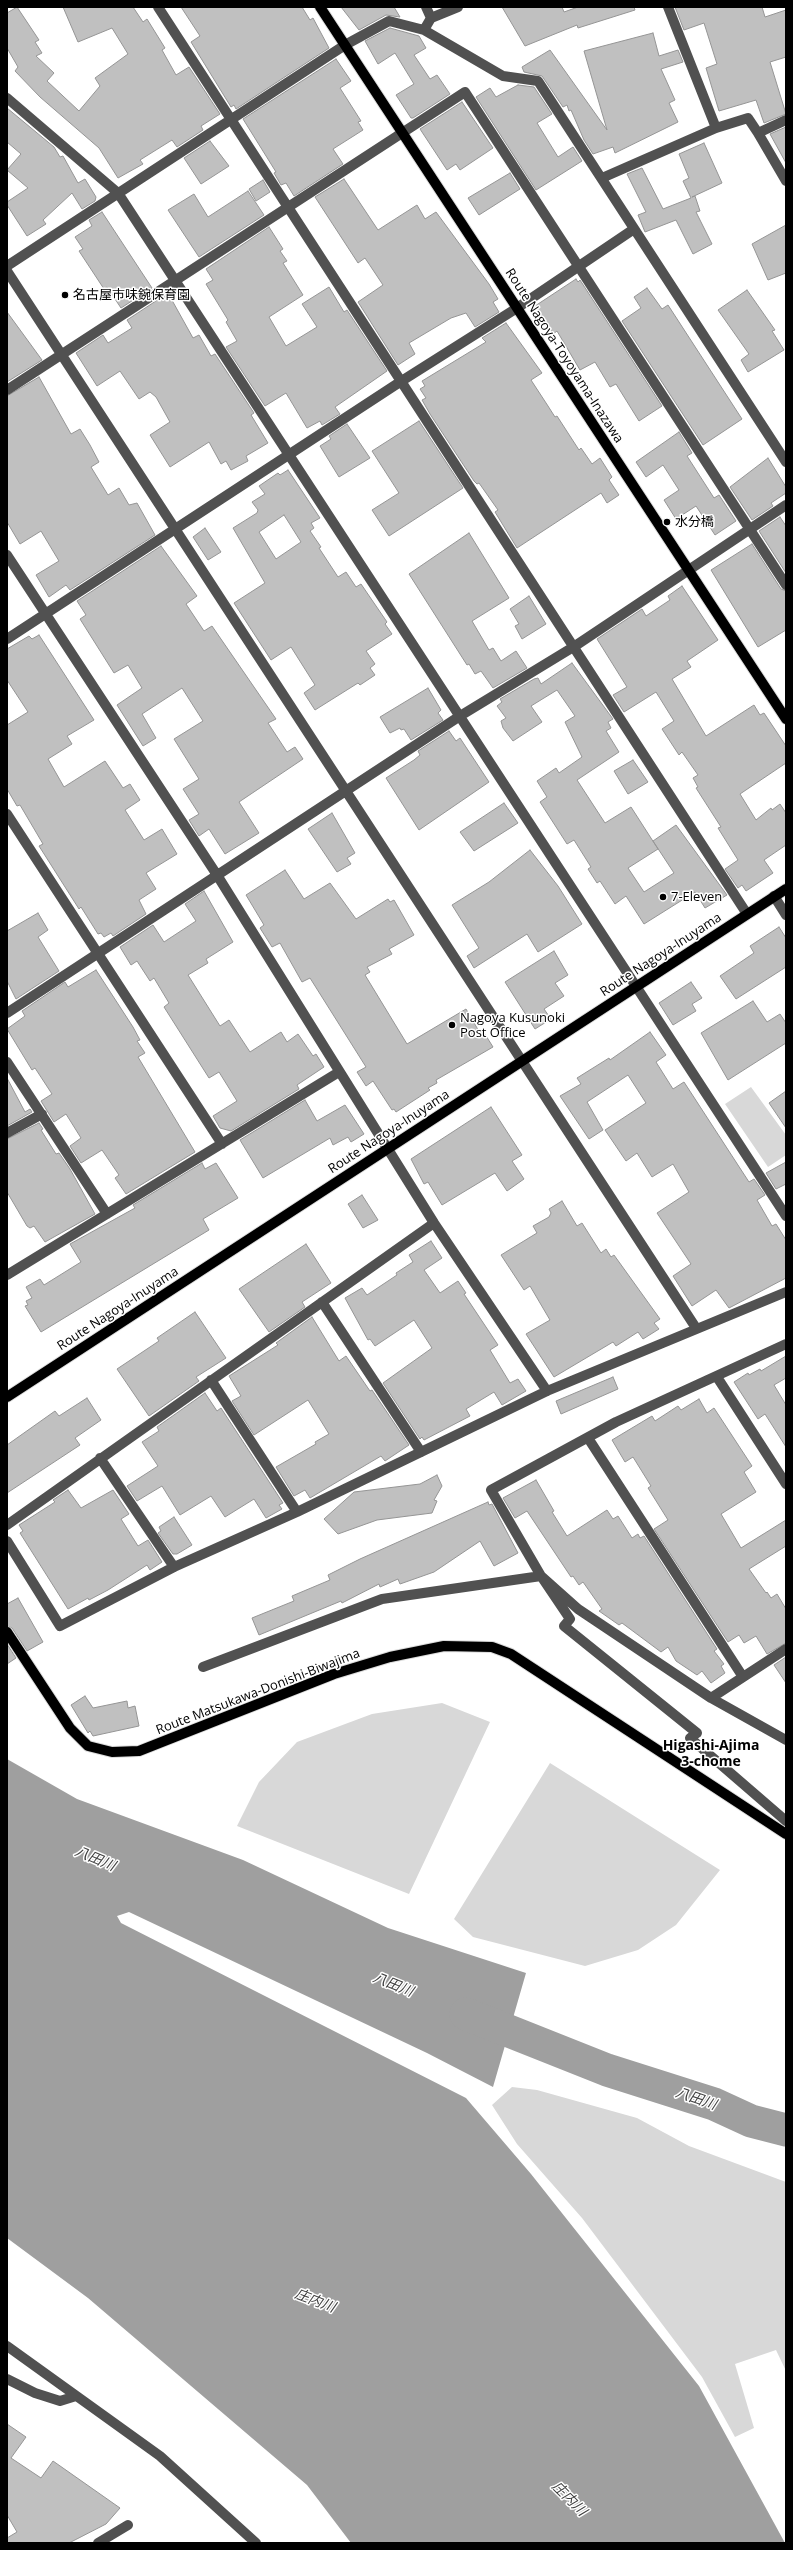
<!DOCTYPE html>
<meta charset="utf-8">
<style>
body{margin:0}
#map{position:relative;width:793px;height:2550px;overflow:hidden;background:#fff;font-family:"Open Sans",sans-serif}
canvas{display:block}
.frame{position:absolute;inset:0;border:8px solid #000;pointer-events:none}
</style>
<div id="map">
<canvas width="793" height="2550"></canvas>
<div class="frame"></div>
</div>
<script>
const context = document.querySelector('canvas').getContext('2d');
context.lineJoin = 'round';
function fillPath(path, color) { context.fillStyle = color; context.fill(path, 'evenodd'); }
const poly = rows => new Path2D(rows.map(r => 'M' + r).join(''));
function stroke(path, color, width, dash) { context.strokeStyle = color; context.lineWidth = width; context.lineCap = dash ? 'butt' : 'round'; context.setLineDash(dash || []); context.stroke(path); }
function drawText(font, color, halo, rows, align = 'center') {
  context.font = font + ' "Open Sans","Noto Sans JP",sans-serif'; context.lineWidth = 3; context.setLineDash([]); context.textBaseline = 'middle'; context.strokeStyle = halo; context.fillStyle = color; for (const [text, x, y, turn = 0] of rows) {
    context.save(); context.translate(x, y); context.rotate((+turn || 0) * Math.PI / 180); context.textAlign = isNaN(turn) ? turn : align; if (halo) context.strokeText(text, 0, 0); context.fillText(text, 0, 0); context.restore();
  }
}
fillPath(poly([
 [751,1087,786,1135,786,1155,768,1167,725,1104],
 [442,1703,490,1722,409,1894,237,1826,259,1782,297,1742,372,1714],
 [550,1763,720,1870,676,1925,638,1950,585,1966,473,1937,454,1919],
 [512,2087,537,2090,637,2118,689,2146,786,2182,786,2371,776,2350,735,2364,754,2428,735,2437,702,2377,582,2218,517,2144,492,2105]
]), '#d8d8d8');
fillPath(poly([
 [7,1759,77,1799,243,1860,388,1928,526,1973,493,2087,427,2053,129,1912,117,1916,121,1923,466,2098,531,2174,699,2386,785,2543,351,2543,307,2485,88,2298,7,2238]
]), '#9f9f9f');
stroke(poly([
 [466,2014,607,2070,714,2104,751,2121,786,2130]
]), '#9f9f9f', 33);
const building = poly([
 [17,7,39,40,35,42,42,53,36,56,54,73,47,81,79,111,100,86,95,78,128,54,112,28,78,42,63,7,133,7,143,22,147,19,165,48,162,50,176,75,189,67,220,114,201,126,203,130,177,147,172,140,140,160,143,164,118,178,99,148,40,97,15,71,18,67,7,48,7,13,17,7],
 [181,7,302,7,310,20,313,18,329,48,236,109,234,105,231,107,191,42,200,36,181,7],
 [341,7,394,7,400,17,386,15,359,30,341,7],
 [502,7,562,7,564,12,578,7,634,7,635,10,578,28,577,25,525,46,502,7],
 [675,7,762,7,765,17,786,10,786,57,770,62,786,114,764,123,756,100,719,111,706,68,717,64,704,23,684,30,675,7],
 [390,28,419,36,426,48,414,55,430,79,437,75,450,94,413,118,411,118,396,95,414,84,395,53,378,64,365,41,390,28],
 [653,33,659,56,678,50,683,62,661,69,675,100,669,103,678,122,615,153,613,147,593,154,584,140,571,110,569,111,567,105,563,107,542,76,524,72,522,67,550,50,607,130,584,51,653,33],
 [336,59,351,81,340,88,361,121,358,122,363,130,333,149,343,164,294,196,286,183,281,185,274,173,276,172,243,119,336,59],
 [518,85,534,87,552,114,537,123,558,157,573,147,582,161,536,190,476,97,490,88,496,97,518,85],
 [462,102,493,148,460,170,456,164,447,170,420,129,462,102],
 [7,108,54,147,60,157,63,156,78,183,85,179,96,197,95,201,82,209,72,193,43,220,46,224,27,236,7,205,7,202,28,188,7,170,21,154,7,142,7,108],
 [786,127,786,163,770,134,786,127],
 [210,141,229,166,201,184,184,158,210,141],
 [704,143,722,183,692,197,695,196,700,211,696,212,712,244,693,254,676,220,645,232,638,215,646,212,627,174,642,168,663,209,691,198,683,181,689,178,679,154,704,143],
 [510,173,520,189,479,215,468,198,510,173],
 [344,179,378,230,417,205,425,219,436,212,489,284,498,299,493,302,499,312,475,327,466,313,451,318,409,343,415,354,398,365,358,302,383,285,365,258,358,263,315,197,344,179],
 [263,180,270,192,256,201,249,189,263,180],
 [248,191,264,215,199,257,168,210,194,194,208,217,248,191],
 [102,212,152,288,121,308,107,287,104,289,79,251,83,249,75,237,92,226,89,220,102,212],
 [786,225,786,273,768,280,752,244,786,225],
 [269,227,283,249,280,251,287,261,283,263,303,295,269,317,286,346,317,327,302,304,329,287,344,312,347,310,387,371,335,407,340,414,322,425,320,421,307,428,286,393,265,406,226,347,237,341,226,322,228,320,206,284,213,280,206,269,269,227],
 [576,279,578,282,580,280,662,406,639,421,616,384,610,387,595,362,580,370,557,331,553,334,535,306,576,279],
 [647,288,662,309,668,305,742,419,703,445,622,321,641,308,634,297,647,288],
 [747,290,775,330,772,331,784,350,748,372,741,360,749,354,718,310,747,290],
 [168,293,193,338,199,335,211,356,215,354,254,413,251,415,268,443,246,456,248,461,231,470,226,461,221,464,209,442,170,467,150,435,170,422,156,397,150,392,139,399,120,371,97,386,76,353,103,335,108,343,132,328,127,320,168,293],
 [7,312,42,360,7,382,7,312],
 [506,323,542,373,531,380,548,406,555,417,557,416,579,450,581,448,592,464,600,458,612,477,609,480,619,495,607,503,601,493,517,548,495,512,498,510,479,483,477,484,474,481,430,414,422,400,426,398,420,389,425,386,422,381,486,342,482,338,506,323],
 [39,377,71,434,80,429,90,445,99,462,91,467,108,495,119,488,129,505,137,503,155,535,70,590,66,585,49,597,36,575,59,561,41,531,20,544,7,522,7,396,39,377],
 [419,421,463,488,389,536,372,510,399,493,372,451,419,421],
 [347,424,370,458,339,477,320,446,331,439,329,436,347,424],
 [679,432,692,453,687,456,714,498,719,495,736,521,715,535,696,506,676,519,664,500,679,490,663,465,646,477,636,462,679,432],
 [768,458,786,487,786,493,771,503,773,506,752,520,730,487,768,458],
 [288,470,320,518,311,523,314,528,310,531,321,547,319,548,338,577,346,572,356,587,361,584,387,622,385,624,392,634,366,651,375,664,370,668,375,675,360,685,358,683,315,710,304,693,315,685,291,647,271,660,234,603,265,583,233,528,257,513,258,510,252,502,265,494,259,486,278,473,280,475,288,470],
 [284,515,301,542,276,559,259,532,284,515],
 [780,517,786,526,786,573,759,531,780,517],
 [205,528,221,552,208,560,193,537,205,528],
 [469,533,509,598,472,621,489,650,493,648,501,661,516,651,527,668,493,688,481,671,475,674,469,664,467,665,409,574,469,533],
 [752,544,781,589,786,591,786,630,758,647,711,570,752,544],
 [161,546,197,596,186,604,204,631,212,626,276,719,268,723,287,752,295,747,303,759,239,802,259,833,225,854,209,829,199,836,189,820,199,814,183,789,199,779,174,739,203,721,182,688,142,714,156,738,143,746,117,705,142,688,128,665,114,673,80,619,86,615,77,601,161,546],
 [682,586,718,640,687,661,691,667,672,679,706,736,754,705,760,715,764,713,786,746,786,763,740,794,756,820,771,808,772,810,780,804,786,813,786,845,764,860,773,873,746,891,742,885,738,888,725,869,738,860,718,828,721,827,696,788,698,787,693,778,698,775,682,752,679,755,662,729,674,721,656,692,624,712,613,695,627,687,597,639,642,609,646,616,670,600,668,596,682,586],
 [529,596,546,624,522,639,515,626,519,624,510,609,529,596],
 [39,635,94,720,67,736,72,744,48,759,64,787,105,761,123,788,130,784,140,800,125,810,144,840,162,829,177,854,146,873,156,889,139,900,146,914,113,936,111,933,104,937,101,933,98,934,81,907,79,909,39,846,43,844,20,805,17,806,7,789,7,725,28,712,7,680,7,649,29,636,32,639,39,635],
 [572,663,613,719,608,722,611,728,606,731,619,752,577,780,605,823,631,807,658,849,628,868,644,892,674,873,653,841,676,825,727,895,705,908,695,892,644,924,626,896,615,904,600,881,597,883,588,869,591,867,574,840,567,844,540,802,547,797,537,781,556,768,559,773,582,757,565,722,575,716,557,690,531,706,542,722,513,741,503,728,501,721,506,718,497,706,502,702,500,699,534,679,538,678,541,684,572,663],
 [428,688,441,710,438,713,443,720,411,740,404,729,401,730,400,728,390,733,380,717,428,688],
 [449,731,456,741,460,738,489,782,419,830,386,778,414,760,420,755,418,751,449,731],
 [633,760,648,782,628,794,614,771,633,760],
 [504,803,518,823,474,851,460,832,504,803],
 [332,813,355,853,347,858,351,864,337,872,308,829,332,813],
 [530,850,558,886,582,924,538,952,527,934,474,968,467,956,479,948,452,905,489,882,530,850],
 [285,870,304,899,330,883,356,919,388,899,390,902,394,900,414,935,389,949,392,954,367,967,370,972,365,975,407,1044,466,1009,480,1033,483,1031,493,1047,436,1080,437,1083,428,1088,430,1090,396,1112,394,1109,392,1110,373,1081,366,1086,357,1072,366,1067,310,978,302,982,280,943,272,947,260,928,264,925,246,895,285,870],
 [204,891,233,942,206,959,208,963,188,975,220,1026,229,1020,250,1052,281,1032,287,1042,298,1034,313,1056,316,1054,324,1067,297,1085,299,1089,231,1131,220,1128,213,1116,237,1101,219,1072,209,1078,164,1007,169,1003,154,978,150,981,137,961,131,965,120,947,153,925,164,942,196,921,185,904,204,891],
 [38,913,48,930,38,937,59,971,16,999,7,981,7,931,38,913],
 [779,927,786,938,786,967,736,999,720,976,754,953,750,946,779,927],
 [554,951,568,975,555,983,564,996,544,1009,551,1019,535,1029,505,982,554,951],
 [96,970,133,1027,140,1040,137,1041,145,1053,138,1057,195,1152,126,1194,115,1178,119,1175,102,1150,81,1163,70,1146,81,1138,66,1114,54,1122,41,1101,52,1094,35,1068,32,1070,7,1029,25,1016,22,1011,65,982,68,987,96,970],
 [691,982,702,998,692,1004,696,1011,673,1025,659,1003,691,982],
 [753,1001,767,1022,780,1014,786,1023,786,1043,728,1080,701,1033,753,1001],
 [650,1032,666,1055,656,1062,673,1089,684,1082,749,1182,754,1179,765,1195,757,1200,772,1226,776,1224,786,1240,786,1278,729,1308,716,1290,692,1306,673,1276,691,1264,657,1213,689,1192,673,1164,652,1177,637,1153,626,1161,605,1130,646,1103,628,1075,587,1102,603,1130,589,1139,560,1096,581,1084,577,1078,609,1058,610,1060,650,1032],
 [7,1078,25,1112,30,1109,32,1112,7,1126,7,1078],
 [786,1091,786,1128,769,1103,786,1091],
 [305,1100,317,1121,345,1105,364,1134,351,1142,348,1137,333,1145,330,1138,263,1178,240,1140,305,1100],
 [491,1107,522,1155,512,1161,524,1179,507,1191,495,1173,442,1205,428,1182,424,1184,411,1159,491,1107],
 [39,1123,43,1129,41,1130,56,1154,59,1153,70,1169,95,1214,45,1242,34,1226,30,1228,27,1226,7,1192,7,1139,39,1123],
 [786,1162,786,1184,776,1189,766,1173,786,1162],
 [202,1163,205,1169,216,1163,238,1198,203,1219,209,1230,41,1332,25,1306,28,1305,26,1301,32,1298,26,1287,40,1279,44,1285,81,1262,70,1244,135,1208,133,1205,202,1163],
 [362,1195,378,1220,363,1228,348,1204,362,1195],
 [562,1201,577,1226,582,1223,601,1253,606,1249,611,1257,614,1255,660,1319,654,1323,659,1329,643,1339,638,1332,616,1346,613,1342,554,1377,526,1334,550,1320,530,1286,524,1290,501,1255,537,1233,533,1226,549,1217,551,1213,549,1209,562,1201],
 [431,1241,442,1258,424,1270,440,1293,458,1281,466,1293,464,1294,498,1345,490,1350,510,1383,518,1379,526,1391,502,1405,494,1392,466,1409,470,1416,424,1440,422,1437,420,1439,383,1383,432,1348,414,1320,375,1346,370,1339,368,1340,345,1298,362,1288,367,1295,397,1275,396,1273,413,1262,409,1255,431,1241],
 [306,1244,331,1283,302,1302,305,1307,269,1332,239,1289,306,1244],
 [195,1312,226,1358,196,1377,199,1381,149,1416,117,1369,159,1341,157,1338,195,1312],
 [312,1317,339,1361,346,1356,370,1391,372,1390,409,1445,385,1461,381,1456,310,1498,305,1490,294,1496,276,1467,316,1444,315,1442,329,1434,308,1400,254,1435,232,1401,241,1396,229,1376,278,1345,276,1343,312,1317],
 [786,1356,786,1378,774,1385,786,1405,786,1447,765,1414,758,1419,734,1382,748,1373,749,1375,760,1369,761,1371,786,1356],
 [613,1377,618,1389,561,1414,556,1401,613,1377],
 [205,1393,217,1411,221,1408,283,1503,279,1505,282,1509,266,1518,254,1499,225,1517,211,1496,180,1515,162,1486,137,1501,127,1486,158,1466,142,1442,159,1431,157,1427,205,1393],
 [87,1398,101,1420,75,1438,80,1445,7,1493,7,1445,55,1411,59,1416,87,1398],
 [699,1399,707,1413,714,1408,752,1466,744,1472,756,1492,721,1514,741,1548,786,1520,786,1546,749,1569,766,1593,767,1592,771,1598,777,1594,786,1609,786,1643,767,1654,756,1636,744,1643,739,1635,728,1642,654,1529,668,1520,648,1488,651,1486,633,1457,625,1462,612,1440,652,1416,655,1421,678,1406,681,1410,699,1399],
 [437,1475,442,1486,434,1500,437,1501,432,1513,377,1520,338,1534,324,1519,354,1492,420,1484,437,1475],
 [536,1480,554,1511,552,1512,567,1536,607,1510,613,1519,618,1516,632,1538,638,1534,640,1538,644,1536,717,1649,714,1651,724,1664,721,1666,725,1673,711,1683,702,1671,697,1675,676,1661,668,1647,661,1652,622,1623,619,1625,599,1611,602,1609,583,1582,579,1585,573,1576,571,1577,527,1511,515,1518,503,1498,536,1480],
 [68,1490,81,1508,113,1490,129,1514,121,1519,138,1546,148,1540,162,1562,150,1570,147,1565,108,1590,89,1600,88,1598,68,1609,20,1533,23,1531,19,1525,55,1502,53,1500,68,1490],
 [488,1502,489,1505,492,1504,518,1553,494,1566,480,1541,434,1572,400,1584,398,1579,380,1587,379,1584,342,1603,341,1601,259,1635,252,1618,294,1601,292,1596,330,1580,328,1575,360,1559,488,1502],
 [174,1517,192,1545,177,1554,173,1554,158,1533,161,1531,159,1527,174,1517],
 [18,1598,43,1642,27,1651,12,1628,7,1626,7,1604,18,1598],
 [7,1644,16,1658,7,1664,7,1644],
 [786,1657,786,1683,774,1665,786,1657],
 [85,1696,93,1708,127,1701,128,1708,135,1706,139,1726,93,1736,90,1731,88,1733,71,1705,85,1696],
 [7,2424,26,2437,11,2458,41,2478,53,2461,120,2508,106,2524,69,2543,7,2543,7,2538,17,2532,7,2515,7,2424]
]);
fillPath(building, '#c0c0c0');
stroke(building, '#959595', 1);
const major = poly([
 [320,7,786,719],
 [7,1397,786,889],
 [7,1632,70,1728,88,1746,112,1752,139,1751,334,1674,390,1657,444,1646,492,1647,511,1654,786,1834]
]);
stroke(major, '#dbdbdb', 12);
stroke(poly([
 [158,7,747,914],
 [426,7,431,18],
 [668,7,716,128],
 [424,30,431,18,458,7],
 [7,98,118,193,786,1216],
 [758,133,786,181],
 [602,178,716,128,748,118,758,133,786,120],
 [7,266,345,45,389,21,424,30,503,76,538,81,786,462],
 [7,271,696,1328],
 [7,390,465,92,786,585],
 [7,555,217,875,434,1223,547,1391],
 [7,639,400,382,517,308,634,229],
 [7,814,222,1144],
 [774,896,786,915],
 [7,1013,460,716,575,646,786,505],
 [7,1062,107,1214],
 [7,1133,42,1114],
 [7,1275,339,1072],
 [322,1302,421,1452],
 [786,1344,616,1422,491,1490,541,1576,578,1609,711,1698,786,1740],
 [717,1377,786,1484],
 [211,1380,297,1512],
 [588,1438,743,1677],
 [100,1458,174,1567],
 [7,1525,434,1223],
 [7,1541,60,1626,174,1567,297,1512,547,1391,786,1292],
 [203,1667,382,1599,541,1576,570,1619,564,1626,697,1733,690,1738,786,1821],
 [711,1698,786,1649],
 [7,2346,160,2456,256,2543],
 [7,2379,35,2393,60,2401,76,2396],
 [98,2543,128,2525]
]), '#515151', 10);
stroke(major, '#000', 10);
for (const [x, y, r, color] of [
 [65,295,4,"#000"],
 [667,522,4,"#000"],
 [663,897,4,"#000"],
 [452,1025,4,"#000"]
]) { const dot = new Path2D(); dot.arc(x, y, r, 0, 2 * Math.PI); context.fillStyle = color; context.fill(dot); stroke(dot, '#fff', 1.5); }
drawText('13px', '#000', '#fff', [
 ["名古屋市味鋺保育園",73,295],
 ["水分橋",675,522],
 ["7-Eleven",671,897],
 ["Nagoya Kusunoki",460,1018],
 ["Post Office",460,1033]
], 'left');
drawText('13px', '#000', '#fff', [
 ["Route Nagoya-Toyoyama-Inazawa",564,356,57],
 ["Route Nagoya-Inuyama",661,955,-33],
 ["Route Nagoya-Inuyama",389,1132,-33],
 ["Route Nagoya-Inuyama",118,1309,-33],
 ["Route Matsukawa-Donishi-Biwajima",258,1692,-21]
]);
drawText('bold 14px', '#000', '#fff', [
 ["Higashi-Ajima",711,1746],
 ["3-chome",711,1762]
]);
drawText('italic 14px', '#404040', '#fff', [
 ["八田川",95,1859,23],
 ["八田川",393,1985,22],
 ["八田川",696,2099,19],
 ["庄内川",315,2301,21],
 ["庄内川",569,2499,45]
]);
</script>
